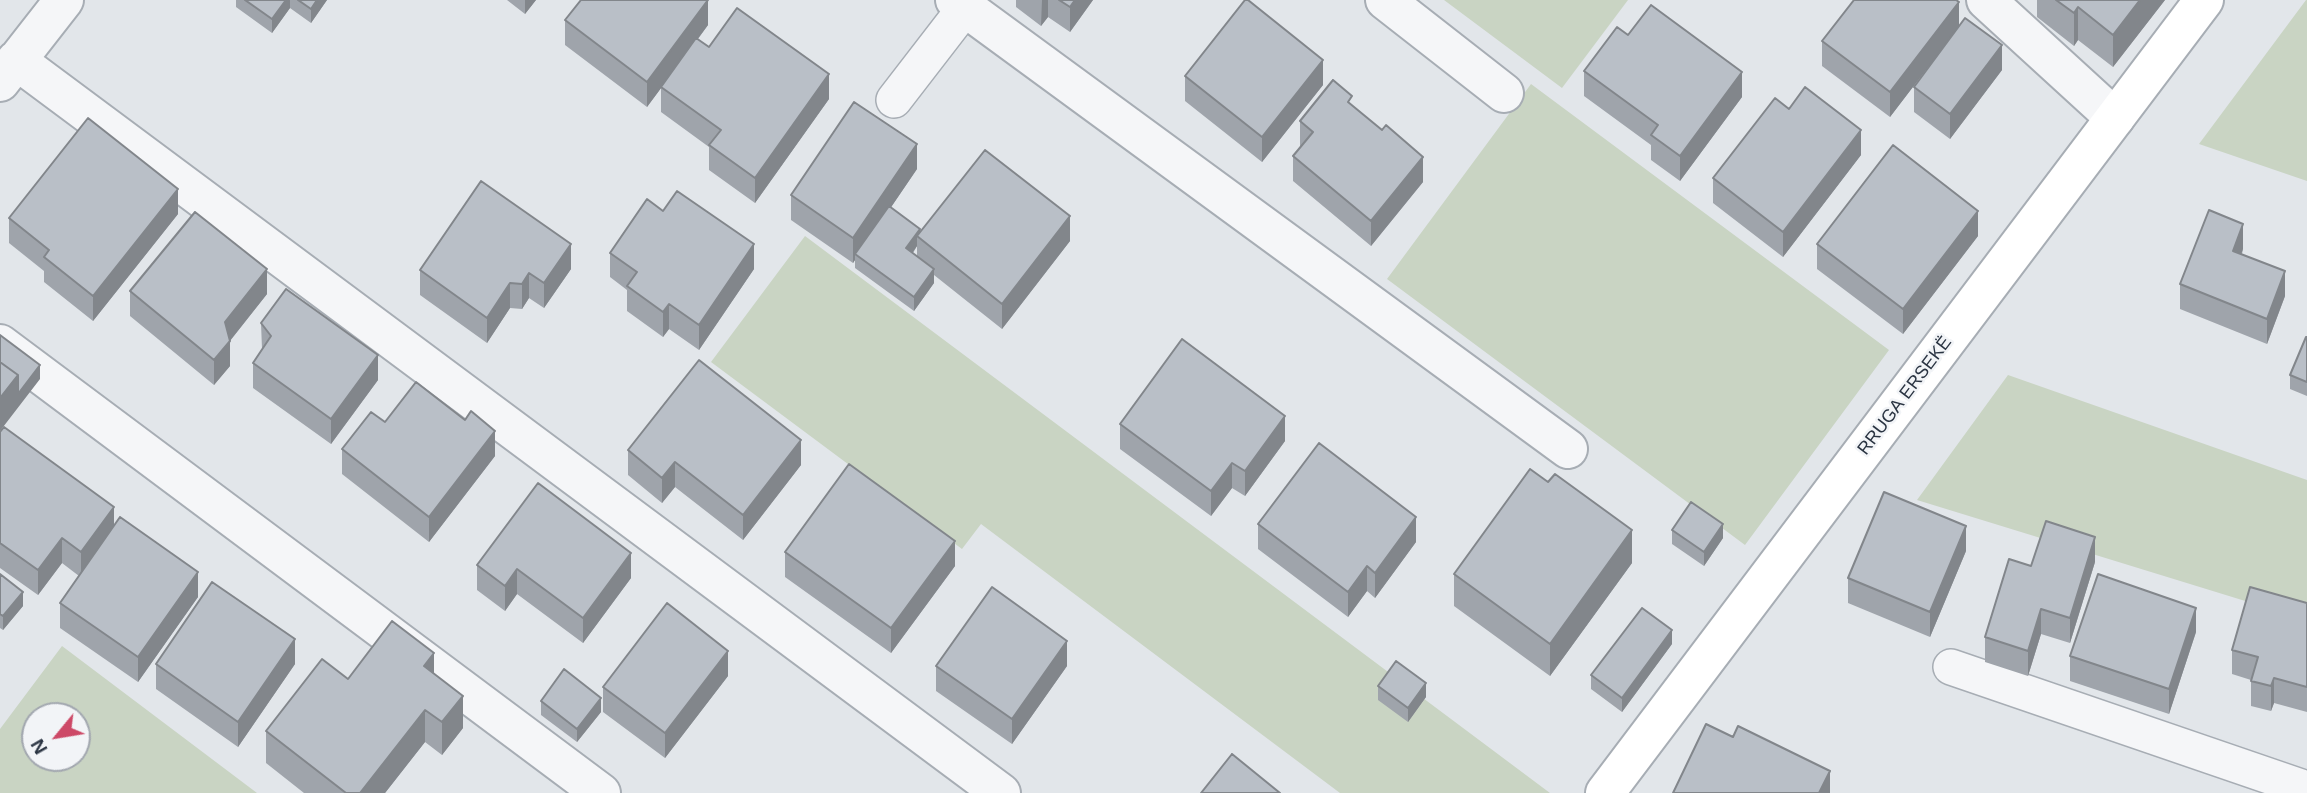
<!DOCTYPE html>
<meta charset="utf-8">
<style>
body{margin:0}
#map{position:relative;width:2307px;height:793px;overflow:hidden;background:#e2e6ea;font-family:Helvetica,sans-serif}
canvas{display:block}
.north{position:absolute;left:21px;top:702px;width:70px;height:70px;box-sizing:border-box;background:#f2f4f7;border:2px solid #a2a7af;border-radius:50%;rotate:240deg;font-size:19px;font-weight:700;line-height:28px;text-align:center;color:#2a3442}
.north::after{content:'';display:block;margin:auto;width:24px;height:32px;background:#cd4967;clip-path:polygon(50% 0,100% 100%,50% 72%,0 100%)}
</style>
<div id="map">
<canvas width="2307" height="793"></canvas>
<div class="north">N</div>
</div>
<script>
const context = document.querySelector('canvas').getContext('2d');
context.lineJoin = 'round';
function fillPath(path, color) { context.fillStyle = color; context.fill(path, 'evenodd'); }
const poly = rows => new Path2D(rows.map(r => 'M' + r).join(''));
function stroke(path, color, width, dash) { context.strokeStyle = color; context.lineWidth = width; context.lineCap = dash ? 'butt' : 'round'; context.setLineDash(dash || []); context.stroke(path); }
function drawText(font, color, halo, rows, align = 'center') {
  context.font = font + ' Helvetica,sans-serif'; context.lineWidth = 5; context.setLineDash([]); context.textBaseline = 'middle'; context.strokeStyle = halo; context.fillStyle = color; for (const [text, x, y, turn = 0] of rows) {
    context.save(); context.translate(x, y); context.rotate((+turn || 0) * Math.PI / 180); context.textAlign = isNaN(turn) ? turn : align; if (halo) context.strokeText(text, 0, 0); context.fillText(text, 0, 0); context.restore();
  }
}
fillPath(poly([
 [1444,0,1628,0,1562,88],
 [2306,0,2307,0,2307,181,2199,144],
 [1531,84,1889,350,1745,545,1387,279],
 [805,236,1550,793,1340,793,981,524,962,549,711,362],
 [2008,375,2307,480,2307,620,1917,500],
 [62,646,257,793,0,793,0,729],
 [35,716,77,716,77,758,35,758]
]), '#c9d4c3');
const lane = poly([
 [894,100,965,8],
 [1951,667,2307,789]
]);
const street = poly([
 [955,0,1568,449],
 [1385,0,1504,93],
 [1986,0,2115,118],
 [16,60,1001,793],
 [0,82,64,0],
 [0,344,601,793]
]);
const secondary = poly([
 [1605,793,2204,0]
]);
stroke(lane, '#a7adb4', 38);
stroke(street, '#a7adb4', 42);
stroke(secondary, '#a7adb4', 42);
stroke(lane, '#f5f6f8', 35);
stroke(street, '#f5f6f8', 38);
stroke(secondary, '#fff', 38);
fillPath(poly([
 [236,0,327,0,311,23,290,8,272,33,236,7],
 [507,0,536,0,525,14],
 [1016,0,1093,0,1070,32,1048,17,1041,26,1016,7],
 [2037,0,2165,0,2113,67,2078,40,2074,46,2037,17],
 [565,20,708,25,698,39,709,47,829,99,755,203,709,170,709,147,661,112,661,88,647,107,565,45],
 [1959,26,2002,70,1950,139,1914,112,1914,87,1937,55,1890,117,1822,66,1822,41],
 [1628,35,1742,97,1680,181,1651,160,1651,145,1584,96,1584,71],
 [1185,76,1323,85,1262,162,1185,101],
 [1352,105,1423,182,1371,246,1293,181,1293,156,1301,147,1300,146,1300,121],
 [1789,109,1861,155,1783,257,1713,203,1713,178],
 [917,169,891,207,920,233,1070,241,1002,329,934,275,934,283,914,311,855,268,855,260,853,263,791,220,791,195],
 [917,246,917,256,913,253],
 [178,214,93,321,44,282,44,271,9,243,9,218],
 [1978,236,1903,334,1817,269,1817,244],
 [2243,249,2242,254,2285,296,2267,344,2180,309,2180,284],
 [610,253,754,269,699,350,669,329,663,337,627,311,627,290,610,277],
 [571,269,544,308,529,298,522,309,510,308,487,343,420,295,420,270],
 [130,291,267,294,230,341,230,366,214,385,130,316],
 [261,323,378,380,331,444,253,388,253,363,262,349],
 [2307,337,2307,396,2290,389,2290,375],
 [385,422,495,456,429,542,342,474,342,449],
 [1120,424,1285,441,1245,496,1232,488,1211,516,1120,449],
 [0,432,114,525,198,597,138,682,60,628,60,603,79,576,62,563,38,595,0,568],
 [628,450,801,465,743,540,675,487,662,503,628,475],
 [1258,524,1416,542,1375,598,1367,591,1348,617,1258,549],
 [1672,530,1723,538,1704,566,1672,544],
 [1966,551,1930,637,1848,603,1848,578],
 [785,552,955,566,891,653,785,577],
 [2095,562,2070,643,2041,634,2028,676,1985,662,1985,637],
 [1632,563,1550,676,1454,606,1454,574],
 [477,565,631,578,583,643,517,594,505,611,477,590],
 [0,574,23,606,3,630,0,628],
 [2307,603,2307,712,2274,703,2271,711,2251,706,2251,680,2232,674,2232,650],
 [2196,632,2169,714,2070,681,2070,656],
 [1672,644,1622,712,1591,689,1591,675],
 [156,664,295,664,238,747,156,689],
 [936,666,1067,666,1012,744,936,691],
 [434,673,463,728,442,755,425,742,385,793,304,793,266,763,266,731,348,679],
 [728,676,665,758,603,712,603,687],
 [1378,686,1426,697,1408,722,1378,700],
 [541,701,601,712,577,742,541,715]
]), '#9fa4ab');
fillPath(poly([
 [286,0,290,0,290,8,272,33,272,19],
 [317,0,327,0,311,23,311,9],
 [525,0,536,0,525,14],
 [708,0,708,25,647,107,647,82],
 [1042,0,1048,0,1048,17,1041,26],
 [1075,0,1093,0,1070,32,1070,7],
 [2140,0,2165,0,2113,67,2113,35],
 [1959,2,1959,27,1890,117,1890,92],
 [2078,7,2078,40,2074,46,2074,13],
 [2002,45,2002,70,1950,139,1950,114],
 [1323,60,1323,85,1262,162,1262,137],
 [1742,72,1742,97,1680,181,1680,156],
 [829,74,829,99,755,203,755,178],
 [1861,130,1861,155,1783,257,1783,232],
 [917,144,917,169,858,256,855,254,855,260,853,263,853,238],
 [1423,157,1423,182,1371,246,1371,221],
 [178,189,178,214,93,321,93,296],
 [1978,211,1978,236,1903,334,1903,309],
 [1070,216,1070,241,1002,329,1002,304],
 [2243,224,2243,249,2233,276,2233,251],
 [920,229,920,238,917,236,917,246,906,262,906,248],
 [571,244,571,269,544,308,544,283],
 [754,244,754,269,699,350,699,325],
 [267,269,267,294,225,347,225,322],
 [934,269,934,283,914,311,914,297],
 [2285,271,2285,296,2267,344,2267,319],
 [529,273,529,298,522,309,522,284],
 [510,283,510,308,487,343,487,318],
 [669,304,669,329,663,337,663,312],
 [230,341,230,366,214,385,214,360],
 [378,355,378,380,331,444,331,419],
 [40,365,40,379,0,431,0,398,18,375],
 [1285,416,1285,441,1245,496,1245,471],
 [495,431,495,456,429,542,429,517],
 [801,440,801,465,743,540,743,515],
 [675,462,675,487,662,503,662,478],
 [1232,463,1232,488,1211,516,1211,491],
 [114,507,114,532,81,577,81,552],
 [1416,517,1416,542,1375,598,1375,573],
 [1723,524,1723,538,1704,566,1704,552],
 [1966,526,1966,551,1930,637,1930,612],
 [1632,530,1632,563,1550,676,1550,644],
 [2095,537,2095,562,2070,643,2070,618],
 [62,538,62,563,38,595,38,570],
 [955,541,955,566,891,653,891,628],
 [631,553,631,578,583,643,583,618],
 [1367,566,1367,591,1348,617,1348,592],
 [517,569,517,594,505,611,505,586],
 [198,572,198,597,138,682,138,657],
 [23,592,23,606,3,630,3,616],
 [2196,608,2196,632,2169,714,2169,689],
 [2041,609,2041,634,2028,676,2028,651],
 [1672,630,1672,644,1622,712,1622,698],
 [295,639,295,664,238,747,238,722],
 [1067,641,1067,666,1012,744,1012,719],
 [728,651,728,676,665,758,665,733],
 [434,653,434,685,424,666],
 [2274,678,2274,703,2271,711,2271,686],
 [1426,683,1426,697,1408,722,1408,708],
 [463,696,463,728,442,755,442,722],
 [601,698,601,712,577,742,577,729],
 [425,710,425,742,385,793,360,793],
 [1830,771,1830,793,1819,793]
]), '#82868b');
const building = poly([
 [245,0,286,0,272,19,245,0],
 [298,0,317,0,311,9,298,0],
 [581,0,708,0,647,82,565,20,581,0],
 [1059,0,1075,0,1070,7,1059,0],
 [1245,0,1248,0,1323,60,1262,137,1185,76,1245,0],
 [1854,0,1956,0,1959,2,1890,92,1822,41,1854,0],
 [2056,0,2140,0,2113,35,2078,7,2074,13,2056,0],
 [1651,5,1742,72,1680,156,1651,135,1658,125,1584,71,1617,27,1628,35,1651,5],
 [737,8,829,74,755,178,709,145,721,130,661,87,696,38,709,47,737,8],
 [1965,18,2002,45,1950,114,1914,87,1965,18],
 [1333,80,1352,96,1348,102,1382,130,1386,125,1423,157,1371,221,1293,156,1313,132,1300,121,1333,80],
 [1805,87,1861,130,1783,232,1713,178,1775,98,1789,109,1805,87],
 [854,102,917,144,853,238,791,195,854,102],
 [88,118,178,189,93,296,44,257,49,250,9,218,88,118],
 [1893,145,1978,211,1903,309,1817,244,1893,145],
 [985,150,1070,216,1002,304,917,236,985,150],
 [481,181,571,244,544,283,529,273,522,284,510,283,487,318,420,270,481,181],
 [677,191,754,244,699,325,669,304,663,312,627,286,637,272,610,253,647,199,663,211,677,191],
 [889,206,920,229,906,248,934,269,914,297,855,254,889,206],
 [2209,210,2243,224,2233,251,2285,271,2267,319,2180,284,2209,210],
 [195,212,267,269,225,322,230,341,214,360,130,291,195,212],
 [286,289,378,355,331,419,253,363,271,336,261,323,286,289],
 [0,335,40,365,18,394,18,375,0,362,0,335],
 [2306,337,2307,337,2307,382,2290,375,2306,337],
 [1182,339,1285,416,1245,471,1232,463,1211,491,1120,424,1182,339],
 [699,360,801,440,743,515,675,462,662,478,628,450,699,360],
 [0,362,18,375,0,398,0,362],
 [416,382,465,420,471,411,495,431,429,517,342,449,371,412,385,422,416,382],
 [4,427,114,507,81,552,62,538,38,570,0,543,0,432,4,427],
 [1319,443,1416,517,1375,573,1367,566,1348,592,1258,524,1319,443],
 [849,464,955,541,891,628,785,552,849,464],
 [1530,469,1548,482,1555,474,1632,530,1550,644,1454,574,1530,469],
 [538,483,631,553,583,618,517,569,505,586,477,565,538,483],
 [1884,492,1966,526,1930,612,1848,578,1884,492],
 [1691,502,1723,524,1704,552,1672,530,1691,502],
 [120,517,198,572,138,657,60,603,120,517],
 [2046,521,2095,537,2070,618,2041,609,2028,651,1985,637,2009,559,2031,566,2046,521],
 [0,574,23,592,3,616,0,614,0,574],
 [2098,574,2196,608,2169,689,2070,656,2098,574],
 [212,582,295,639,238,722,156,664,212,582],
 [992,587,1067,641,1012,719,936,666,992,587],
 [2250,587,2307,603,2307,687,2274,678,2271,686,2251,681,2258,657,2232,650,2250,587],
 [667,603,728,651,665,733,603,687,667,603],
 [1642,608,1672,630,1622,698,1591,675,1642,608],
 [392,621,434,653,424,666,463,696,442,722,425,710,360,793,346,793,266,731,322,659,348,679,392,621],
 [1396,661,1426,683,1408,708,1378,686,1396,661],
 [564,669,601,698,577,729,541,701,564,669],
 [1706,724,1733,737,1738,726,1830,771,1819,793,1673,793,1706,724],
 [1232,754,1280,793,1201,793,1232,754]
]);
fillPath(building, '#b9bfc7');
stroke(building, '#82868b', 2);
drawText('18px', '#2a3442', '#f2f4f7', [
 ["RRUGA ERSEKË",1905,396,-53]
]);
</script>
